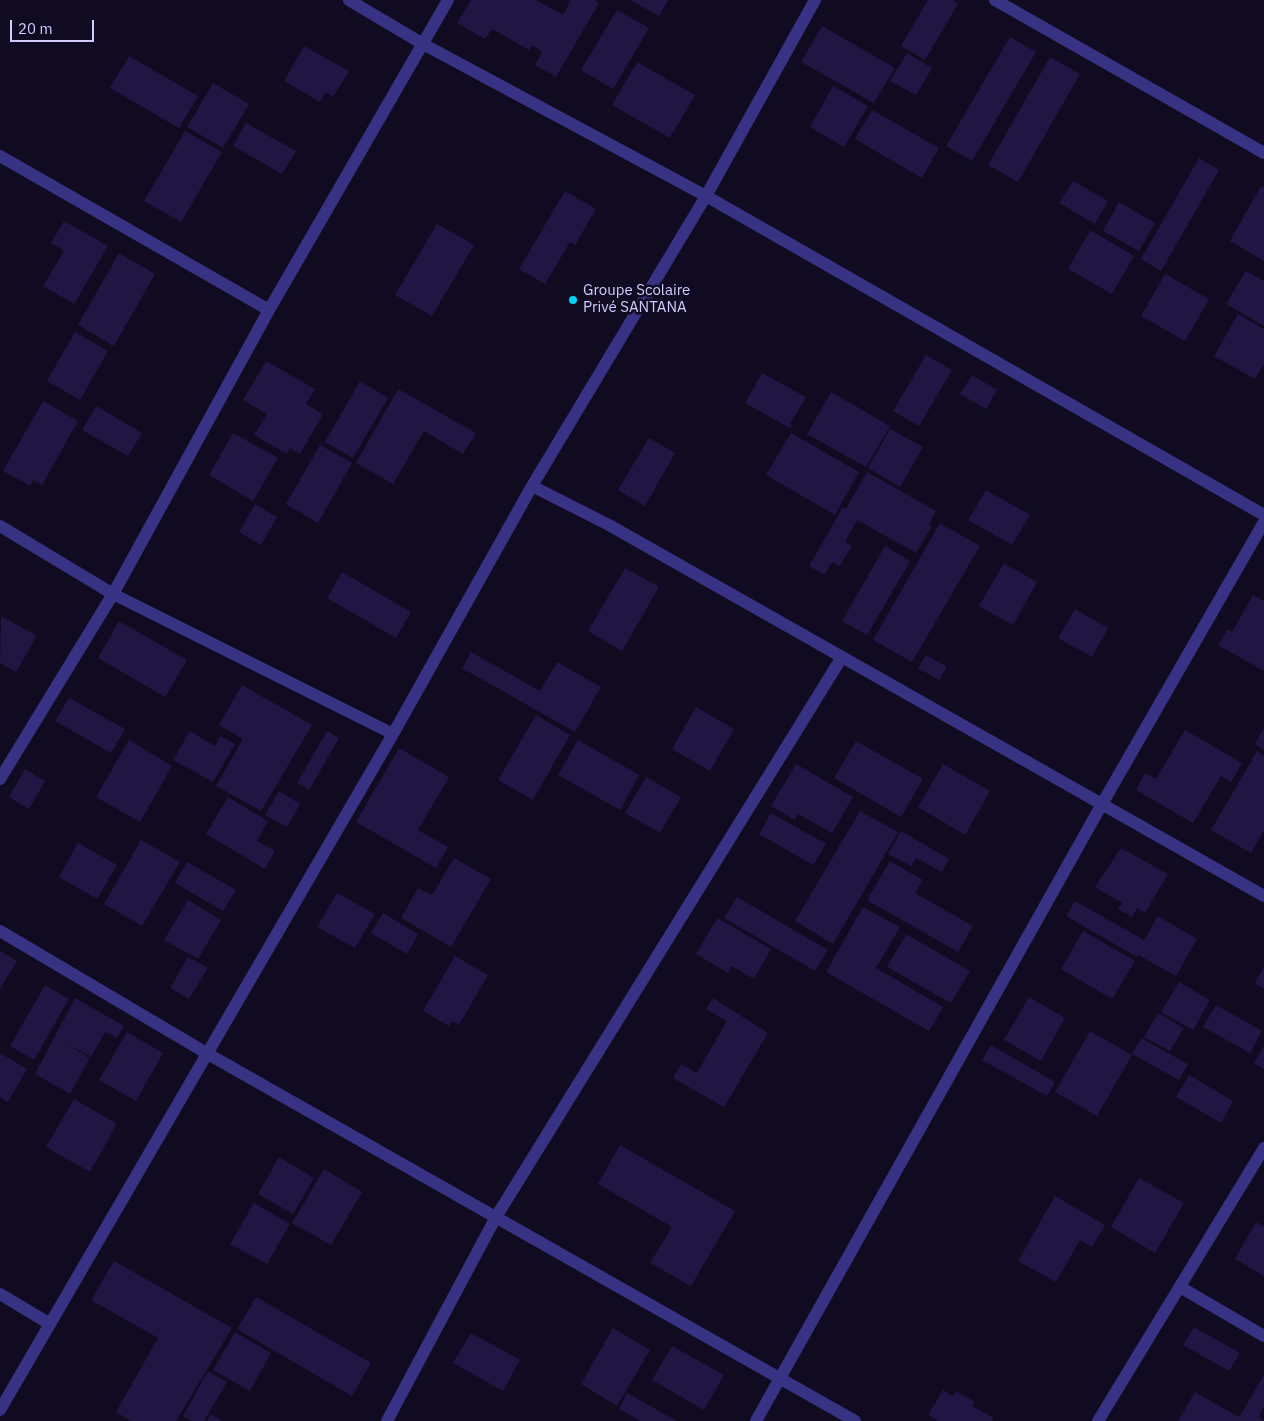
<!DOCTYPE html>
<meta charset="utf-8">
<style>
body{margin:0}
#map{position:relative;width:1264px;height:1421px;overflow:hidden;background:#100b21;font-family:"IBM Plex Sans",sans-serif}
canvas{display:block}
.scale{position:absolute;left:10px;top:20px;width:84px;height:22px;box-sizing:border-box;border:2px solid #d3cbff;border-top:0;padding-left:6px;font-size:15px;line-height:18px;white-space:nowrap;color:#d3cbff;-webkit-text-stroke:4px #100b21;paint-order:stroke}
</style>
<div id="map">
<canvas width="1264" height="1421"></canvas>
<div class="scale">20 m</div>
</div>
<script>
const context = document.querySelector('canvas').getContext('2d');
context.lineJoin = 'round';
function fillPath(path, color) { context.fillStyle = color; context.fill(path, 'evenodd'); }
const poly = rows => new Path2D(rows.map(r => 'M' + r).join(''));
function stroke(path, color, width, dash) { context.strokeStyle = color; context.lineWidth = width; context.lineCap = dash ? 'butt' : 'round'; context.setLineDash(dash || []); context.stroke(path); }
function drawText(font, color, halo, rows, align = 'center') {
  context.font = font + ' "IBM Plex Sans",sans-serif'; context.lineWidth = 5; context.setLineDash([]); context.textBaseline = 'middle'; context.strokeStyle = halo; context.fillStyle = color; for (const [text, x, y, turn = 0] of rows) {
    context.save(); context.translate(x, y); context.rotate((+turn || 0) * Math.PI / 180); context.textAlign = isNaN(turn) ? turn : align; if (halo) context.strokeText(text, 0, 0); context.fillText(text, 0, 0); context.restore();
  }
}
fillPath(poly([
 [471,0,536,0,563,15,571,0,594,0,599,3,556,77,535,65,542,52,532,45,529,50,492,29,485,39,457,23],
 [630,0,668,0,659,16],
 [928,0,952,0,958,4,925,60,901,46],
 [617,10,649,28,613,89,581,70],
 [822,26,895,68,874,103,801,62],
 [1010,37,1036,52,972,161,946,146],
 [304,46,349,71,333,97,326,92,320,102,284,81],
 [907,53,932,68,916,95,890,81],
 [129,56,198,96,179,128,110,88],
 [1050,57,1080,74,1018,182,988,165],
 [637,62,695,95,670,138,612,105],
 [213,83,249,104,223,148,187,127],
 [833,86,868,106,844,147,810,127],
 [872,110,939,148,922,178,855,139],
 [246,123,296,151,282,174,233,146],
 [185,131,222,152,181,222,144,201],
 [1199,158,1219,170,1161,271,1141,259],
 [1073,181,1108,201,1095,224,1059,203],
 [1261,186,1264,188,1264,261,1230,241],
 [565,191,596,209,575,245,570,242,545,284,519,269],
 [1119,202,1155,223,1139,251,1103,231],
 [64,221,108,246,74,304,43,286,64,251,51,243],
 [437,224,474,245,432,316,395,295],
 [1090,230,1134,256,1112,294,1068,269],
 [119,253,155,274,114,346,78,325],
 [1246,271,1264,281,1264,326,1226,304],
 [1165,274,1209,299,1185,341,1141,316],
 [1238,314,1264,329,1264,364,1255,379,1214,356],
 [75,332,108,351,80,400,47,381],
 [926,355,952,370,919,426,893,411],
 [266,361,315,389,306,404,323,414,300,454,290,448,287,454,254,435,267,414,243,400],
 [762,373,806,397,790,424,792,425,790,428,745,403],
 [972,375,997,390,986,409,960,394],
 [360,381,388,398,353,458,325,442],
 [398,389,476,433,463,454,424,431,393,484,356,463],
 [831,392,890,426,866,467,807,434],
 [43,401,78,421,42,485,33,480,30,486,3,471],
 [96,406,142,433,128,456,82,430],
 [890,429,923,447,900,487,868,468],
 [233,433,278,458,253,501,209,475],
 [791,433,859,472,835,515,766,475],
 [649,438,675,453,645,506,618,490],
 [320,445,352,463,318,523,286,504],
 [867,472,936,511,929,524,932,526,916,553,857,520,845,542,852,546,839,567,832,562,824,575,809,566,843,507,846,509],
 [986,490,1030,515,1012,545,968,520],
 [255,504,277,517,261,545,239,532],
 [940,523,980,546,912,662,873,640],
 [885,546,910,561,867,635,842,621],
 [1004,563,1037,582,1013,625,979,606],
 [625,568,659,587,622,651,588,631],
 [342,572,411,612,396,638,327,598],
 [1253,595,1264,601,1264,671,1218,645,1228,629,1232,632],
 [1075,609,1108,628,1092,657,1058,638],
 [1,616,37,636,16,672,0,663],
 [119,621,187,660,165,697,98,658],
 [471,652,540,691,557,662,601,687,575,732,462,668],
 [926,655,947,667,939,680,918,668],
 [242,685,312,725,261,811,216,786,243,739,219,725],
 [69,698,125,729,111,753,55,721],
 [696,707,734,729,710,771,672,749],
 [536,715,570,735,533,800,498,780],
 [1264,728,1264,750,1255,744],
 [1185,730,1242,763,1231,782,1221,776,1193,823,1136,790,1145,773,1156,779],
 [190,731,215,746,220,736,235,744,213,782,173,760],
 [327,731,339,738,309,790,297,783],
 [129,740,172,766,140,822,96,797],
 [578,740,639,775,620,810,558,775],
 [856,741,923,779,901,817,834,778],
 [399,748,449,777,418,830,448,847,436,868,356,822],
 [1257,751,1264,756,1264,830,1251,853,1211,830],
 [796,764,853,797,832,833,798,814,795,820,771,806],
 [943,764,990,791,965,835,918,807],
 [25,769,45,781,29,809,9,797],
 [646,777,681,797,660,833,625,813],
 [279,791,300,804,287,827,265,815],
 [228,797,268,821,257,841,275,851,265,869,206,834],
 [860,811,898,832,833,944,795,921],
 [771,813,826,844,813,865,759,834],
 [901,831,949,859,942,872,916,858,911,866,888,854],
 [141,840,180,862,142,926,104,904],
 [78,843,117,865,97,899,59,877],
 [1121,848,1168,874,1145,913,1137,908,1132,917,1118,909,1122,903,1095,887],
 [454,858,491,879,451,947,401,918,418,888,432,895],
 [890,861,923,880,915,893,973,926,958,952,867,900],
 [187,862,236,890,223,911,175,883],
 [337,893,375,914,355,948,317,927],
 [737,897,828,950,815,971,724,918],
 [188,900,221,920,198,959,164,940],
 [1075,901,1144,940,1158,916,1197,939,1176,976,1138,955,1137,957,1066,916],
 [863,907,900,927,876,968,943,1007,929,1031,826,972],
 [383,913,418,934,407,954,371,933],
 [717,918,771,949,754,979,732,966,728,973,696,954],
 [1083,931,1135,961,1112,999,1061,969],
 [906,934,970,971,951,1003,887,967],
 [0,951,17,961,0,989],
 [455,956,488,975,459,1025,452,1021,449,1026,423,1011],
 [188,957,208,968,189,999,170,988],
 [1264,967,1264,989,1255,983],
 [1179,982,1210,1000,1193,1030,1161,1012],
 [45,985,69,999,34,1060,10,1046],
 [1029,997,1065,1018,1041,1061,1004,1040],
 [75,998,124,1026,117,1038,105,1032,91,1057,62,1041,90,1058,70,1094,35,1074],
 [713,998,768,1033,724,1107,673,1078,681,1064,697,1073,727,1021,706,1009],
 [1216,1005,1262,1031,1250,1053,1203,1027],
 [1158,1013,1184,1028,1170,1051,1144,1037],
 [1090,1031,1132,1055,1097,1116,1055,1092],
 [127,1032,163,1053,136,1101,99,1080],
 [1141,1038,1188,1064,1179,1080,1132,1054],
 [991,1045,1055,1082,1047,1096,982,1060],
 [1264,1046,1264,1069,1254,1063],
 [0,1053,27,1069,8,1102,0,1097],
 [1189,1075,1233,1101,1221,1123,1176,1097],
 [74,1099,117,1124,90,1172,46,1147],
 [620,1145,735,1211,691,1286,650,1263,672,1227,598,1184],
 [279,1157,314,1178,293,1214,258,1194],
 [324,1169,362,1192,331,1245,292,1223],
 [1139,1178,1184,1203,1155,1253,1111,1227],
 [1055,1196,1105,1225,1092,1247,1080,1240,1056,1282,1018,1261],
 [254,1203,290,1224,267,1264,230,1244],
 [1256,1222,1264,1227,1264,1276,1235,1259],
 [114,1261,232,1328,176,1421,131,1421,116,1412,158,1338,91,1300],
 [256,1297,371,1363,352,1396,237,1329],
 [1194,1327,1240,1353,1229,1371,1183,1345],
 [613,1328,650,1350,617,1406,581,1384],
 [235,1332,271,1353,250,1391,213,1370],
 [471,1333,520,1360,503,1391,453,1363],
 [672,1346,724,1375,704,1410,652,1380],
 [208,1371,227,1382,204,1421,192,1421,183,1416],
 [1264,1375,1264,1406,1259,1416,1264,1421,1178,1421,1195,1392,1239,1417],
 [943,1390,953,1396,956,1391,974,1401,972,1406,994,1418,992,1421,939,1421,928,1415],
 [627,1393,677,1421,641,1421,619,1409],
 [211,1414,222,1421,207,1421]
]), '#211544');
stroke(poly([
 [349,0,423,44,706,196,1264,515],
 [995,0,1264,153],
 [0,156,269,310],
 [532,486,609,525,1264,896],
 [0,526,113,594,393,734],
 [0,779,113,594,269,310,448,0],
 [0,931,208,1054,855,1421],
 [1180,1287,1264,1336],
 [0,1294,50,1324],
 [0,1410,393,734,532,486,706,196,815,0],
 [387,1421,496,1217,842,657],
 [756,1421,1102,804,1264,522],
 [1098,1421,1264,1148]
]), '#383284', 12);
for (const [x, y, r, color] of [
 [573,300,5,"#00d4f6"]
]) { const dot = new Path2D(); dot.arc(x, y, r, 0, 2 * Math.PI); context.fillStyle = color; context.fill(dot); stroke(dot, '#100b21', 2); }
drawText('15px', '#d3cbff', '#100b21', [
 ["Groupe Scolaire",583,291],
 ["Privé SANTANA",583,308]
], 'left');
</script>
